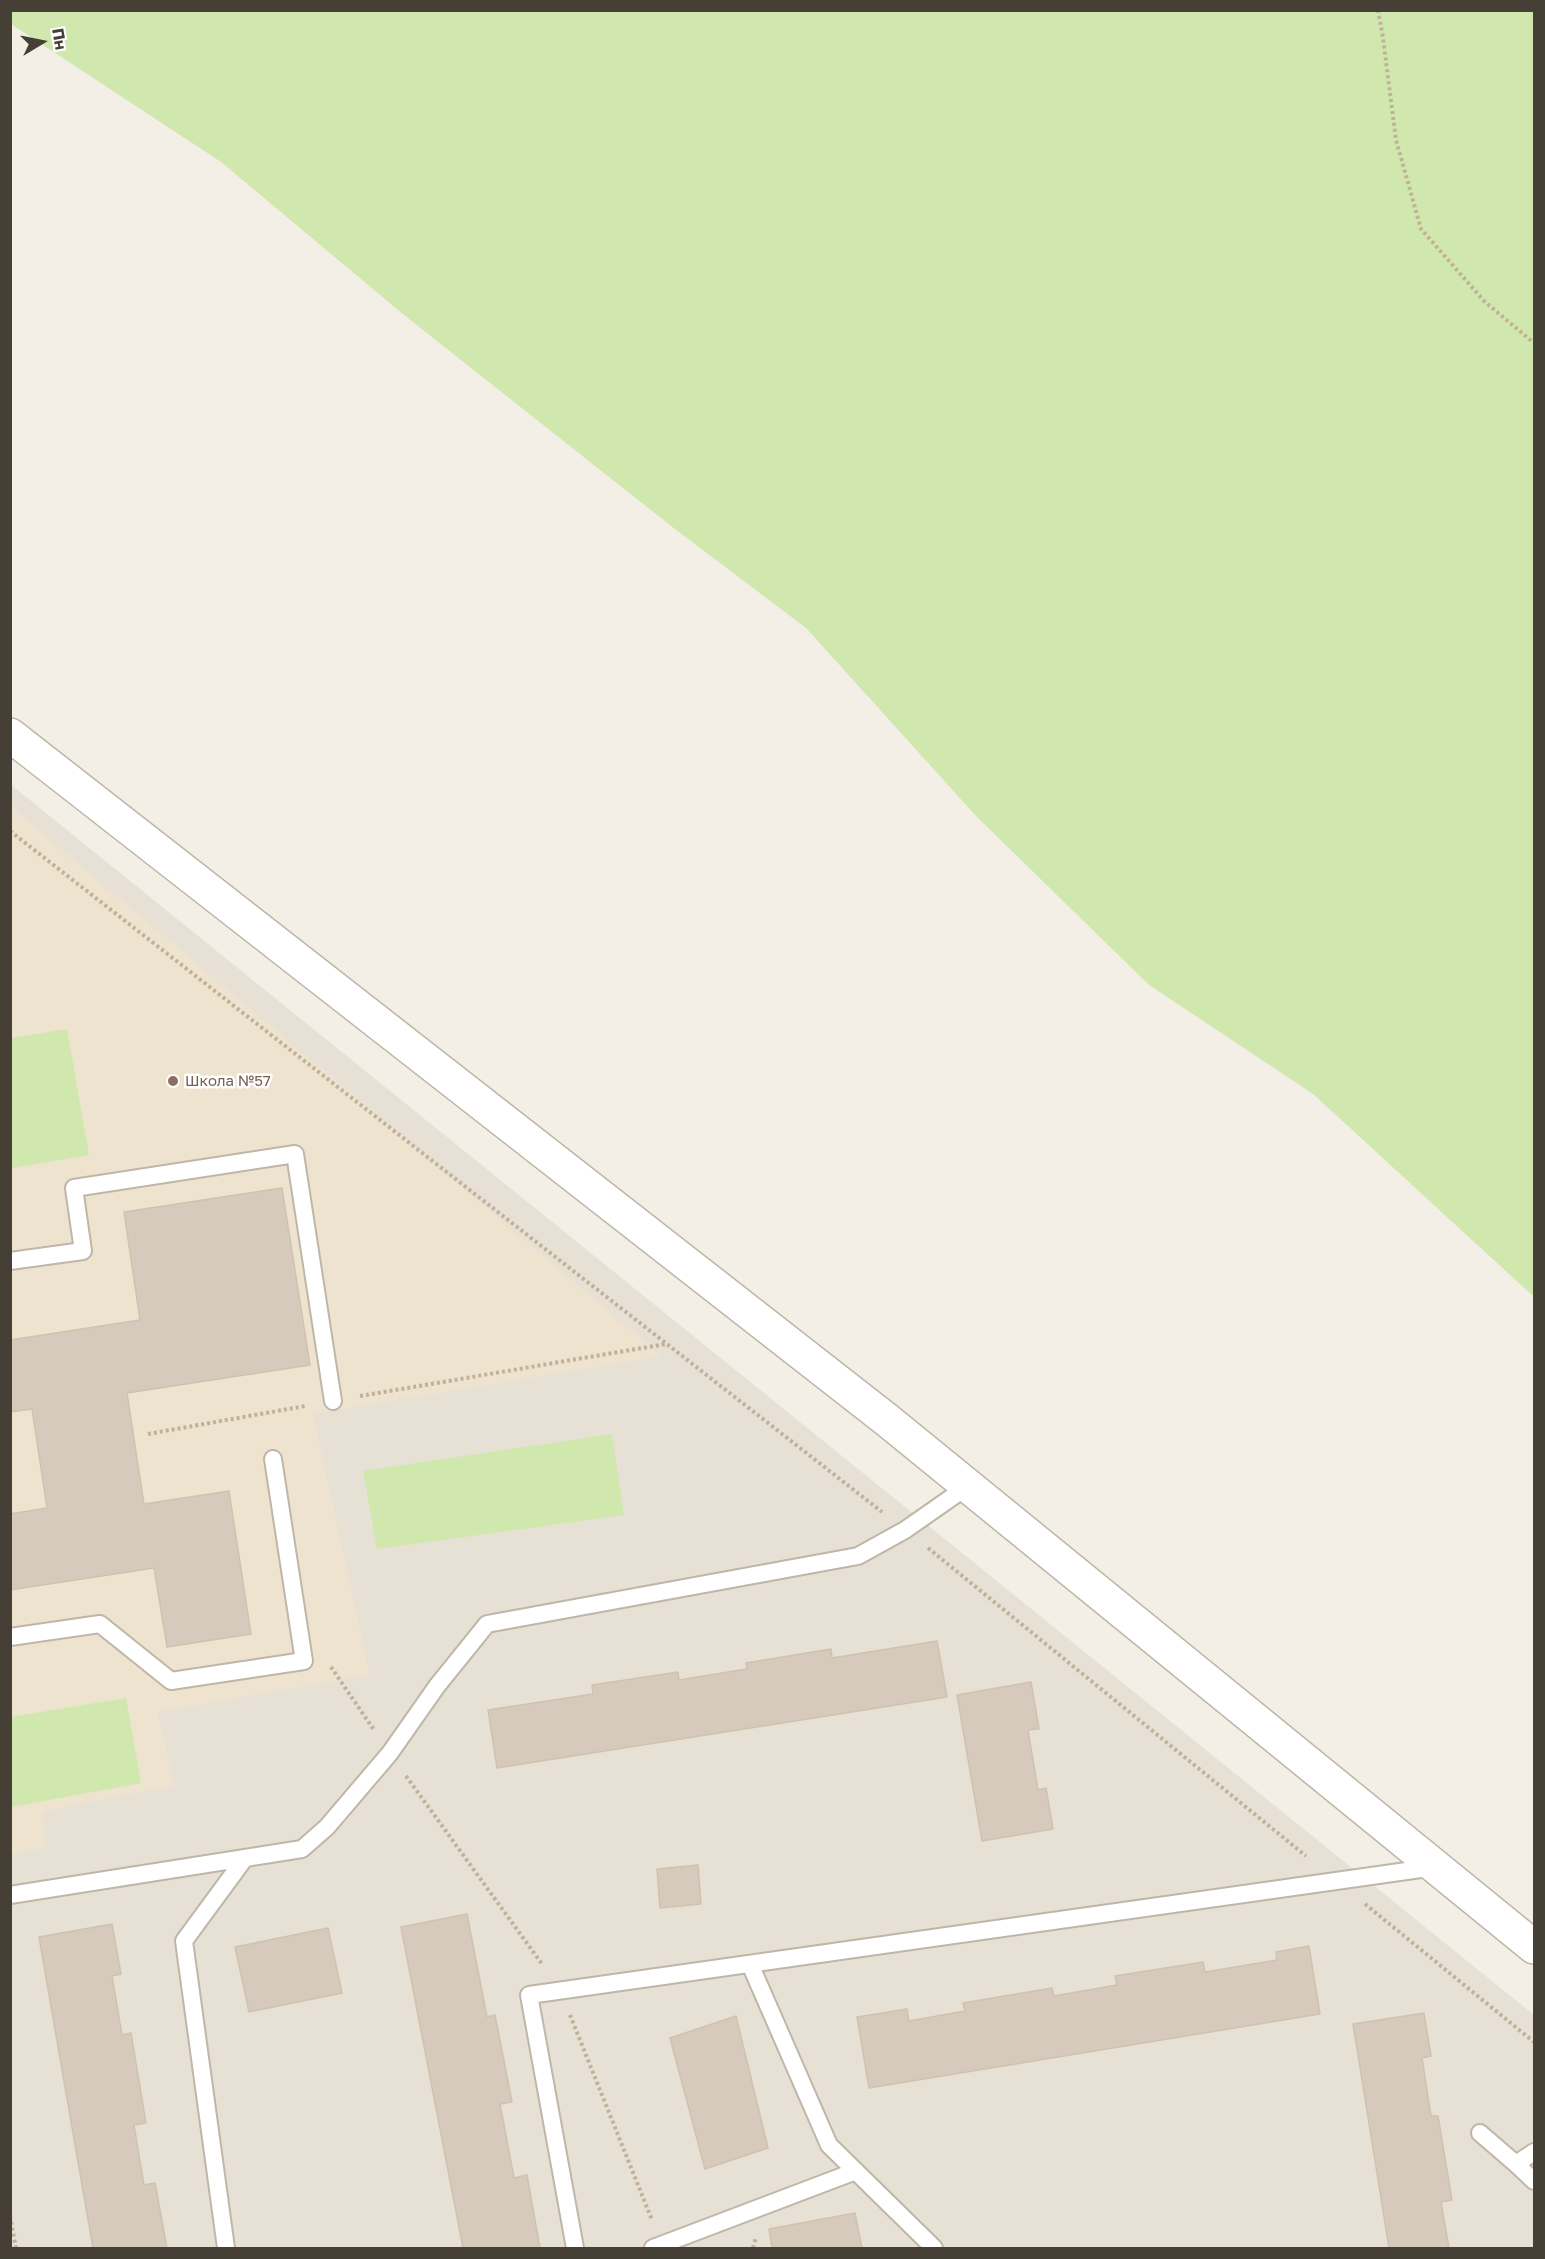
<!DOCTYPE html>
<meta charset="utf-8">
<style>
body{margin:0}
#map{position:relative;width:1545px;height:2259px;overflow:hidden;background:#f3efe6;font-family:"Golos Text",sans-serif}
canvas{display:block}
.frame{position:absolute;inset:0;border:12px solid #463f35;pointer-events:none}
.north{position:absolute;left:12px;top:12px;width:60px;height:60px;-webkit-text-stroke:4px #fff;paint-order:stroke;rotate:80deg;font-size:16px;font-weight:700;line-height:24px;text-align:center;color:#463f35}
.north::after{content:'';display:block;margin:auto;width:21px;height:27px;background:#463f35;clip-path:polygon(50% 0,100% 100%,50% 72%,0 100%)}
</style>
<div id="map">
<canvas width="1545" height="2259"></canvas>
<div class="frame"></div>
<div class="north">Пн</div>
</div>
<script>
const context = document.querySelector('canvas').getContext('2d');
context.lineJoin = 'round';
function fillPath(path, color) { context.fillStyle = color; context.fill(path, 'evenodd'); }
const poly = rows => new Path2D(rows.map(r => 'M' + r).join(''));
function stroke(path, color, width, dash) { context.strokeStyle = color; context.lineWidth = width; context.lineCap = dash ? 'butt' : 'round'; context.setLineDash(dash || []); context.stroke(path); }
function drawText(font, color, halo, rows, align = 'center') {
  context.font = font + ' "Golos Text",sans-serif'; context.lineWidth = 5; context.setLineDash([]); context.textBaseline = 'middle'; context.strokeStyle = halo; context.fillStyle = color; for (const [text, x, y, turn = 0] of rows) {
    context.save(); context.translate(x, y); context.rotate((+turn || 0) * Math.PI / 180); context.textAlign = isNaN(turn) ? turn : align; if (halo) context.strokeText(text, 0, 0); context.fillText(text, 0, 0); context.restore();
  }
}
fillPath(poly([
 [10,784,1534,2015,1534,2248,11,2248]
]), '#e7e0d4');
fillPath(poly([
 [10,806,662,1356,313,1414,370,1675,158,1712,174,1786,43,1811,45,1848,11,1854]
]), '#ede3cf');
fillPath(poly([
 [10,11,1534,11,1534,1297,1313,1094,1149,985,976,816,806,628,671,526,404,315,221,162,11,24],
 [67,1029,89,1155,11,1168,11,1038],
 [612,1434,624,1515,377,1549,363,1471],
 [126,1698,141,1783,11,1807,11,1717]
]), '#d0e8ae');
const building = poly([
 [282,1188,310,1365,127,1393,144,1504,229,1491,251,1634,167,1647,154,1568,10,1590,10,1514,47,1508,32,1409,10,1412,10,1340,140,1320,124,1212,282,1188],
 [937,1641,947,1697,497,1768,488,1710,593,1694,592,1685,678,1672,679,1680,747,1669,746,1663,831,1649,832,1658,937,1641],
 [1031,1682,1039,1729,1028,1730,1038,1790,1046,1788,1053,1829,982,1841,957,1695,1031,1682],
 [698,1865,701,1904,660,1908,657,1869,698,1865],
 [467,1914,487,2017,495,2015,512,2102,500,2104,514,2178,527,2175,540,2248,463,2248,401,1927,467,1914],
 [112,1924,121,1974,112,1976,122,2035,131,2033,146,2123,134,2125,144,2185,155,2183,167,2248,93,2248,39,1937,112,1924],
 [328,1928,342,1993,249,2012,235,1947,328,1928],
 [1309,1946,1320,2014,869,2088,857,2017,907,2009,909,2021,965,2011,963,2003,1052,1988,1054,1996,1117,1985,1115,1976,1203,1962,1205,1972,1277,1960,1276,1952,1309,1946],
 [1424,2013,1431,2056,1422,2058,1431,2116,1438,2116,1452,2200,1441,2202,1449,2248,1389,2248,1353,2024,1424,2013],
 [736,2016,768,2148,705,2169,670,2038,736,2016],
 [855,2213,862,2248,772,2248,769,2229,855,2213]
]);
fillPath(building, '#d5cabb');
stroke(building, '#d0c2ae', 1.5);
const service = poly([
 [10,1261,83,1251,74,1188,295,1154,333,1401],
 [10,1637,100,1624,171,1681,304,1661,273,1459],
 [10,1895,302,1849,327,1827,390,1753,437,1686,487,1624,858,1556,905,1530,968,1486],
 [750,1964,829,2145,934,2248],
 [1480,2133,1516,2164],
 [1534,2152,1516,2164,1534,2181],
 [226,2248,184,1941,245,1858],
 [575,2248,529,1995,1435,1867],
 [653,2248,856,2171]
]);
const minor = poly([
 [10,735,887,1420,1534,1947]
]);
stroke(service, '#bfb6a8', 20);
stroke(minor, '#bfb6a8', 36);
stroke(poly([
 [1378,10,1383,38,1396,140,1421,229,1485,302,1534,343],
 [10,831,882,1512],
 [360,1396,666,1344],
 [148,1434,305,1406],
 [928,1548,1306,1856],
 [331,1667,374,1730],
 [406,1776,542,1964],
 [1365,1904,1534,2042],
 [570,2015,652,2220],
 [10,2216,16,2248],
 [753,2248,756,2237]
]), '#c1b199', 4, [3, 3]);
stroke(service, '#fff', 16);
stroke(minor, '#fff', 33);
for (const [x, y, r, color] of [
 [173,1081,6,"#8d6e63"]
]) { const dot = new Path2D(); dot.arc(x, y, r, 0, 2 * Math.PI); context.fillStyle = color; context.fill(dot); stroke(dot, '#fff', 2); }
drawText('15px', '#785e54', '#fff', [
 ["Школа №57",185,1081]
], 'left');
</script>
